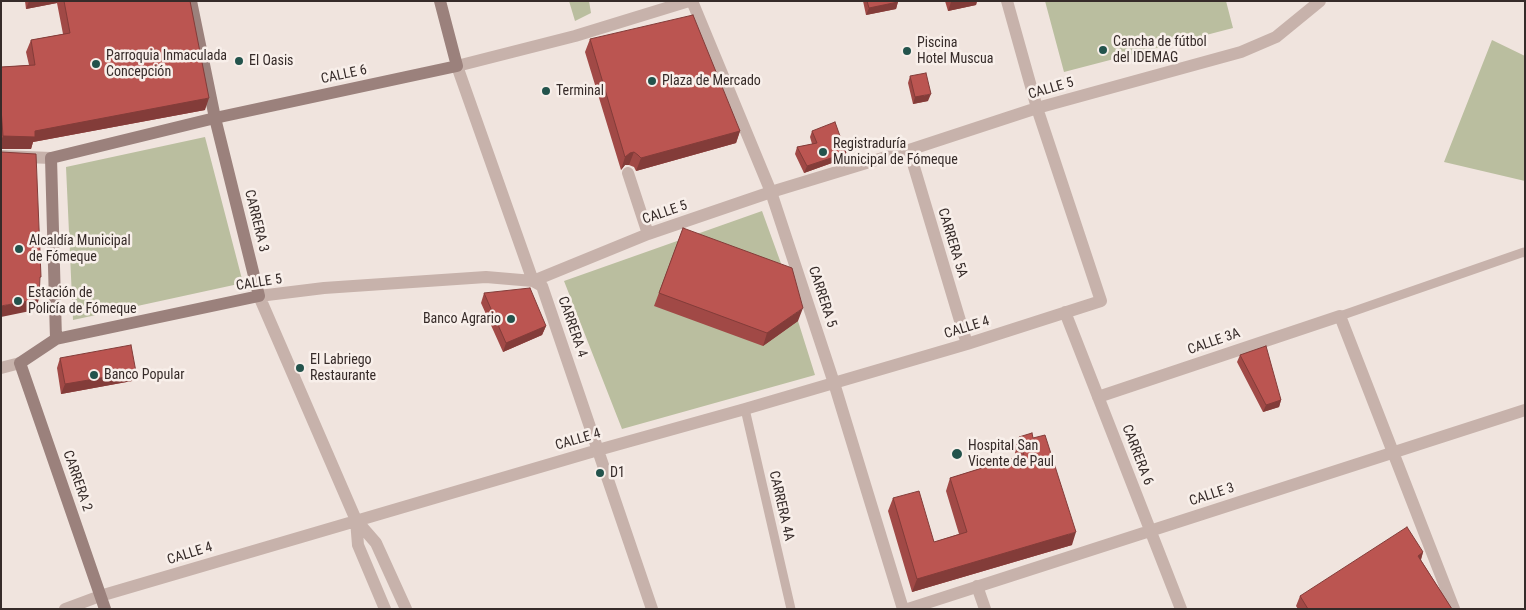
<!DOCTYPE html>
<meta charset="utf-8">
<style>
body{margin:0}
#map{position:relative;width:1526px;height:610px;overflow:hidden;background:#f0e4de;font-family:"Roboto Condensed",sans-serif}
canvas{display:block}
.frame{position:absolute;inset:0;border:2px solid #362b29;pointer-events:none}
</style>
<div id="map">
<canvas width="1526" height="610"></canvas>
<div class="frame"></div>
</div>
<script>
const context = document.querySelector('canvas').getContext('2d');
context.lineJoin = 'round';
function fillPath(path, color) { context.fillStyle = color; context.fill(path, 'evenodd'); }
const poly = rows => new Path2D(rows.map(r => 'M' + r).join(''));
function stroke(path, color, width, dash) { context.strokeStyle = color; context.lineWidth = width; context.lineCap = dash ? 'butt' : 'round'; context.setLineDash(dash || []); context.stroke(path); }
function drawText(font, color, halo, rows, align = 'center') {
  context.font = font + ' "Roboto Condensed",sans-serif'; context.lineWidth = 5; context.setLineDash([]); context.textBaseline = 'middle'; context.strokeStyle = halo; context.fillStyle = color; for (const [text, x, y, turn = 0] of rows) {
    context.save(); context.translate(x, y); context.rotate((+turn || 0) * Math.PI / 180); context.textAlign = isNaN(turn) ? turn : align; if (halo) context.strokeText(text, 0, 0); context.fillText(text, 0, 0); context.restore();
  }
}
fillPath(poly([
 [569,1,589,1,591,13,575,21],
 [1045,1,1226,1,1233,28,1064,72],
 [1492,40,1525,56,1525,181,1444,162],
 [205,137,243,283,73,320,66,167],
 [762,211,787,280,798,321,815,375,622,429,564,281]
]), '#babe9f');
stroke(poly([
 [1340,316,1524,252,1525,253],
 [745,409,791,609]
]), '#c7b2ab', 9);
stroke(poly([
 [692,1,771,192,834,383,903,609],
 [909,150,967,344],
 [1,156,51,158],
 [628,173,648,234],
 [1065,312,1181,609],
 [1,368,20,363],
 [1098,397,1340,316,1454,609],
 [356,520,358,545,385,609],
 [977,586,985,609],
 [65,609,100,596,598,450,745,409,967,344,1101,301,1037,108,1007,1],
 [406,609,376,543,356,520,259,296,324,288,486,277,533,281,648,234,771,192,909,150,1037,108,1241,52,1276,37,1320,1],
 [652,609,542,286,533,281,457,66,575,36,689,1],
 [908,609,1525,410]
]), '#c7b2ab', 12);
stroke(poly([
 [56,339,51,158,215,118,457,66,440,1],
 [105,609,20,363,56,339,259,296,215,118,191,1]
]), '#9b817c', 12);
fillPath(poly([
 [25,1,190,1,205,110,33,142,31,149,1,149,1,67,29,65,26,52,31,40,63,34,57,3,26,9],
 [863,1,898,1,896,9,866,15],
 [945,1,977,1,976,5,948,11],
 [590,39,740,131,736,143,636,171,634,167,629,165,625,165,621,170,585,52],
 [910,76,928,101,913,104,908,83],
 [812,131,843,159,804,173,795,154,797,147,812,144,810,137],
 [683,228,798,321,763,346,654,306],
 [484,293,546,326,542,335,503,352,481,303],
 [1240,355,1281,400,1279,407,1263,412,1237,362],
 [60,358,136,372,132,381,61,394,57,368],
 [1019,437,1033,438,1072,545,912,592,888,511,893,498,934,542,959,534,946,491,950,478,1017,457,1014,450],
 [1423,552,1421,560,1452,609,1298,609,1296,606,1300,596]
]), '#a14946');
fillPath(poly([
 [29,1,58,1,57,3,26,9],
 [955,1,977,1,976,5,948,11,951,2],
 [898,2,896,9,866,15,869,8],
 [931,94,928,101,913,104,915,97],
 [209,98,205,110,33,142,31,149,1,149,1,141,3,136],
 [740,131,736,143,636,171,641,158],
 [634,152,629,165,625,165,621,170,625,157,630,153],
 [846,153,843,159,804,173,807,166],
 [39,299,35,310,1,317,1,306],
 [803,308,798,321,763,346,767,333],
 [546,326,542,335,503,352,506,343],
 [136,372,132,381,61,394,65,384],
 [1281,400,1279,407,1263,412,1266,405],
 [1076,532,1072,545,912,592,917,579],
 [1423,552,1420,562,1418,556]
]), '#833c39');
const building = poly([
 [64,1,190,1,209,98,35,131,35,137,3,136,1,108,1,67,35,65,31,40,70,33,64,1],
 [867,1,898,1,898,2,869,8,867,1],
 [693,15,740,131,641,158,638,155,634,152,630,153,625,157,590,39,693,15],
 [926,73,931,94,915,97,910,76,926,73],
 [835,122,846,153,807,166,797,147,817,143,812,131,835,122],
 [1,152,36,154,41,277,40,277,39,299,1,306,1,152],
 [683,228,792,268,803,308,767,333,659,293,683,228],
 [530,288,546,326,506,343,484,293,530,288],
 [131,345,136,372,65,384,60,358,131,345],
 [1266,346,1281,400,1266,405,1240,355,1266,346],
 [1032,433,1033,438,1045,435,1076,532,917,579,893,498,919,491,934,542,967,532,950,478,1024,455,1019,437,1032,433],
 [1407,527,1423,552,1418,556,1452,609,1308,609,1300,596,1407,527]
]);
fillPath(building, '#bb5551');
stroke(building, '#833c39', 1);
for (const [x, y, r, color] of [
 [1103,50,5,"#23534c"],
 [907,51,5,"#23534c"],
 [239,61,5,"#23534c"],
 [96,64,5,"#23534c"],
 [652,81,5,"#23534c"],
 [546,91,5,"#23534c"],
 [823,152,5,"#23534c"],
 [19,249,5,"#23534c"],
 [18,301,5,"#23534c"],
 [511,319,5,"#23534c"],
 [300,368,5,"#23534c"],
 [94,375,5,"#23534c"],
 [957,454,6,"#23534c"],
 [600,473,5,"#23534c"]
]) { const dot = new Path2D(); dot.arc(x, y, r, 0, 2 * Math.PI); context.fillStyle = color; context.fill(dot); stroke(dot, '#f8efea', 2); }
drawText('14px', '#362b29', '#f8efea', [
 ["Cancha de fútbol",1113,42],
 ["del IDEMAG",1113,58],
 ["Piscina",917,43],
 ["Hotel Muscua",917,59],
 ["Parroquia Inmaculada",106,56],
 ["Concepción",106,72],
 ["El Oasis",249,61],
 ["Plaza de Mercado",662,81],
 ["Terminal",556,91],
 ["Registraduría",833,144],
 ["Municipal de Fómeque",833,160],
 ["Alcaldía Municipal",29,241],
 ["de Fómeque",29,257],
 ["Estación de",28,293],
 ["Policía de Fómeque",28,309],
 ["Banco Agrario",501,319,"right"],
 ["El Labriego",310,360],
 ["Restaurante",310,376],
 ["Banco Popular",104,375],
 ["Hospital San",968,446],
 ["Vicente de Paul",968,462],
 ["D1",610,473]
], 'left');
drawText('14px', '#362b29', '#f8efea', [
 ["CALLE 6",344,75,-12],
 ["CALLE 5",1051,89,-16],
 ["CALLE 5",665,213,-19],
 ["CARRERA 3",256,221,76],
 ["CARRERA 5A",952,243,73],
 ["CALLE 5",259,283,-9],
 ["CARRERA 5",822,297,72],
 ["CARRERA 4",572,327,71],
 ["CALLE 4",967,328,-17],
 ["CALLE 3A",1214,342,-19],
 ["CALLE 4",578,440,-16],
 ["CARRERA 6",1137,455,69],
 ["CARRERA 2",77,481,71],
 ["CALLE 3",1212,495,-18],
 ["CARRERA 4A",781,506,77],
 ["CALLE 4",190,554,-17]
]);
</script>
